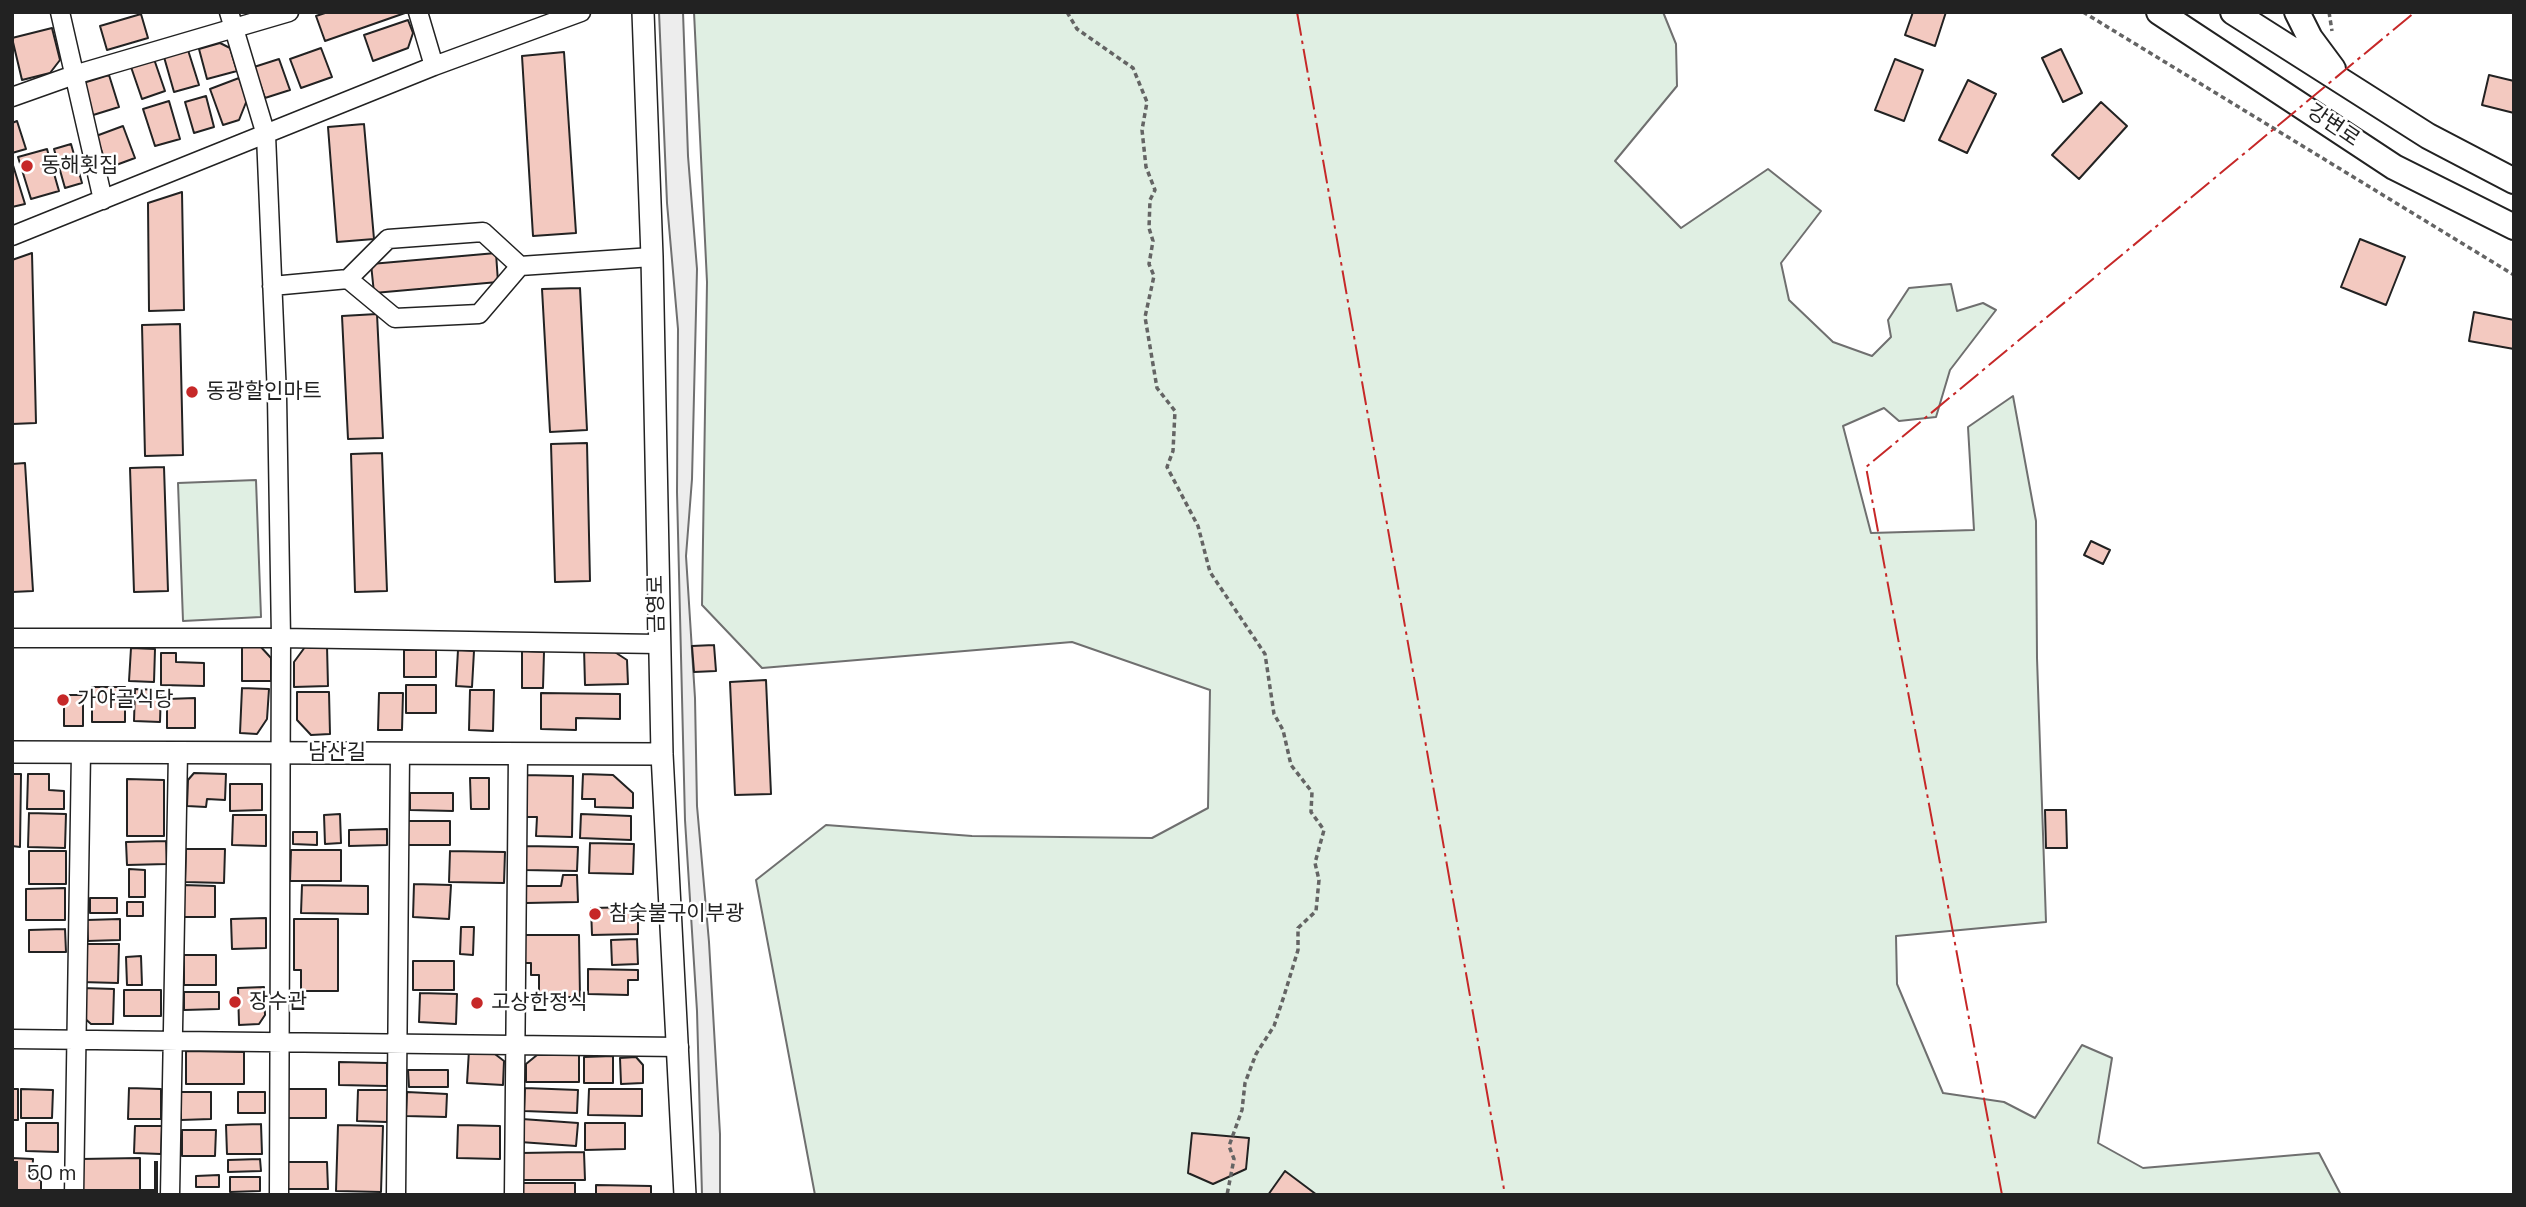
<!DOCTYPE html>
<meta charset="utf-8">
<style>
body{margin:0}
#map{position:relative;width:2526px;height:1207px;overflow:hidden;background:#fff;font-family:"Space Grotesk",sans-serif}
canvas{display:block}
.frame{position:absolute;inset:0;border:14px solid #222;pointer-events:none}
.scale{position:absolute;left:14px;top:1161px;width:144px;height:32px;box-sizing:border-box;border:4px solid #222;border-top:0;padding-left:9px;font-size:21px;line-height:24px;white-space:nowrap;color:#222;-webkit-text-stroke:5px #fff;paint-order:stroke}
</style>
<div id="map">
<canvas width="2526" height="1207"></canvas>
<div class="frame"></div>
<div class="scale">50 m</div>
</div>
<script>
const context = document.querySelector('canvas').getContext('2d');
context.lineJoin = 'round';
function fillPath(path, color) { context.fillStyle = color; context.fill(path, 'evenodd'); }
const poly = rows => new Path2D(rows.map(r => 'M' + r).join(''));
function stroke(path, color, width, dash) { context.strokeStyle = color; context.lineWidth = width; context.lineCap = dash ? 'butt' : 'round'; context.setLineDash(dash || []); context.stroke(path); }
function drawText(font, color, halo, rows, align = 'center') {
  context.font = font + ' "Space Grotesk","Noto Sans KR",sans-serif'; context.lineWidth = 5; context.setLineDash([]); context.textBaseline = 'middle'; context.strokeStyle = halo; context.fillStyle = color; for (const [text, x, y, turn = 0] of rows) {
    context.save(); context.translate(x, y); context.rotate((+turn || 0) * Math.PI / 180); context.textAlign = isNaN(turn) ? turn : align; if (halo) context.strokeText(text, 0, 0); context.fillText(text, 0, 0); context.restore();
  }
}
const green = poly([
 [694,12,1663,12,1676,44,1677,86,1615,161,1681,228,1768,169,1821,211,1781,263,1789,300,1833,342,1872,356,1891,337,1888,320,1909,288,1951,284,1957,311,1983,303,1996,310,1950,370,1936,417,1899,421,1884,408,1843,426,1871,533,1974,530,1968,427,2013,396,2036,521,2037,658,2046,922,1896,936,1897,984,1943,1093,2004,1102,2035,1118,2082,1045,2112,1058,2098,1143,2143,1168,2319,1153,2341,1195,815,1195,756,880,826,825,972,836,1152,838,1208,808,1210,690,1072,642,762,668,702,605,707,282,694,12],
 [256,480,261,617,183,621,178,483,256,480]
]);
fillPath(green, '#e0efe3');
stroke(green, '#6f6f6f', 2);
const parking = poly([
 [659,12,683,12,688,156,697,269,692,479,686,556,695,698,697,806,709,942,720,1134,720,1195,702,1195,697,1011,685,820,677,492,678,329,667,203,659,12]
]);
fillPath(parking, '#ededed');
stroke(parking, '#6f6f6f', 2);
const building = poly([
 [328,12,405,12,405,13,325,41,316,16,328,12],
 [1913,12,1946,12,1935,46,1905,35,1913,12],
 [141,14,148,38,107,50,100,26,141,14],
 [408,20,413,33,408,48,373,61,364,35,408,20],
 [52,28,60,60,50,73,22,80,12,38,52,28],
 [220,43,230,48,237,71,207,79,199,49,220,43],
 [321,48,332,77,301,88,290,59,321,48],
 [2061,49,2082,93,2063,102,2042,58,2061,49],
 [188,50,199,85,174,92,164,57,188,50],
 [564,52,576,233,533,236,522,56,564,52],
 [154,59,165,91,142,99,131,67,154,59],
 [279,59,290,90,265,98,254,67,279,59],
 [1895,59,1923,70,1904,121,1875,110,1895,59],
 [109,75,119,107,90,116,80,84,109,75],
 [2489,75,2514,81,2514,113,2482,105,2489,75],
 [239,78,247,100,239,120,223,125,210,89,239,78],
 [1968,80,1996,94,1967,153,1939,140,1968,80],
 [206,96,214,127,194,133,185,102,206,96],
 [169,101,180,139,155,146,143,109,169,101],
 [2101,102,2127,126,2079,179,2052,155,2101,102],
 [17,121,26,149,12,153,12,123,17,121],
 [364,124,374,239,337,242,328,127,364,124],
 [123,126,135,158,108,168,96,136,123,126],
 [71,144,82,183,65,188,54,149,71,144],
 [47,149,59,191,31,199,18,157,47,149],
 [12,162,25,204,12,207,12,162],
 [182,192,184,310,149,311,148,203,182,192],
 [2360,239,2405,257,2386,305,2341,287,2360,239],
 [32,253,36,423,12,424,12,260,32,253],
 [496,253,498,282,374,293,371,264,496,253],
 [580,288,587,430,550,432,542,289,580,288],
 [2474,312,2514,320,2514,349,2469,341,2474,312],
 [377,314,383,438,348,439,342,316,377,314],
 [180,324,183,455,145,456,142,325,180,324],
 [587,443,590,581,555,582,551,444,587,443],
 [382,453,387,591,355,592,351,454,382,453],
 [25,463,33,591,12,592,12,464,25,463],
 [164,467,168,591,134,592,130,468,164,467],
 [2091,541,2110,550,2103,564,2084,555,2091,541],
 [714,645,716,671,694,672,692,646,714,645],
 [242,646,260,646,271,658,271,681,242,681,242,646],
 [327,646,328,686,294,687,294,662,305,647,327,646],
 [607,647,627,660,628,684,585,685,584,648,607,647],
 [131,648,155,649,154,682,129,681,131,648],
 [404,650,436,650,436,677,404,677,404,650],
 [458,650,474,651,472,687,456,686,458,650],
 [522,651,544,652,543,688,522,688,522,651],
 [161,653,176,653,176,662,204,663,204,686,161,685,161,653],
 [766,680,771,794,735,795,730,682,766,680],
 [406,685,436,685,436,713,406,713,406,685],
 [92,687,125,687,125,722,92,722,92,687],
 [242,688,269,689,267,719,257,734,240,733,242,688],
 [135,689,161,690,160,722,134,721,135,689],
 [470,690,494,690,493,731,469,730,470,690],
 [297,692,329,692,330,734,311,735,297,720,297,692],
 [379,693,403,693,402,730,378,730,379,693],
 [541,693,620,694,620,719,576,718,576,730,541,729,541,693],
 [64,695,83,695,83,726,64,726,64,695],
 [195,698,195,728,167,728,167,699,195,698],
 [194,773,226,774,225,800,207,799,206,807,187,806,188,780,194,773],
 [12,774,21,774,20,847,12,846,12,774],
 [28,774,49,774,49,790,64,791,64,809,27,809,28,774],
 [583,774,613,775,633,793,633,808,595,807,595,799,582,799,583,774],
 [523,775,573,776,572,837,536,836,537,817,522,817,523,775],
 [470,778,489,778,489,809,471,809,470,778],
 [127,779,164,780,164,836,127,836,127,779],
 [230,784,262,784,262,810,230,811,230,784],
 [410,793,453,793,453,811,410,810,410,793],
 [2045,810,2066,810,2067,848,2046,848,2045,810],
 [29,813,66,814,65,848,28,847,29,813],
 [340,814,341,843,325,844,324,815,340,814],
 [581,814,631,816,631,840,580,838,581,814],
 [233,815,266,815,266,846,232,845,233,815],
 [408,821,450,821,450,845,408,845,408,821],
 [387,829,387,845,349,846,349,830,387,829],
 [293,832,317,832,317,845,293,844,293,832],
 [166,841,167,864,127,865,126,842,166,841],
 [590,843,634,844,633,874,589,873,590,843],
 [525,846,578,847,577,871,524,870,525,846],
 [186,849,225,849,224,883,185,882,186,849],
 [291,850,341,850,341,881,290,881,291,850],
 [29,851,66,851,66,884,29,884,29,851],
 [450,851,505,852,504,883,449,882,450,851],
 [129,869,145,870,145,897,129,897,129,869],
 [563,875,577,875,578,902,526,903,526,886,561,886,563,875],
 [414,884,451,885,449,919,413,917,414,884],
 [183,885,215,886,215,917,182,917,183,885],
 [302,885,368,886,368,914,301,913,302,885],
 [65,888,65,920,26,920,26,889,65,888],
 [90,898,117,898,117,913,90,913,90,898],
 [127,902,143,902,143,916,127,916,127,902],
 [638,907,638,934,592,935,591,908,638,907],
 [266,918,266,948,232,949,231,919,266,918],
 [120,919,120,940,88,941,87,920,120,919],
 [294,919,338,919,338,991,301,991,301,970,294,970,294,919],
 [461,927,474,927,473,955,460,954,461,927],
 [65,929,66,952,29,952,29,930,65,929],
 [523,935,579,935,580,997,539,997,539,975,531,975,531,963,523,963,523,935],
 [637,939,638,964,612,965,611,940,637,939],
 [81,944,119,944,118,983,81,982,81,944],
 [184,955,216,955,216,985,184,985,184,955],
 [141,956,142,985,127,985,126,957,141,956],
 [413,961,454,961,454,990,413,990,413,961],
 [588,969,638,970,638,980,628,980,628,995,588,994,588,969],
 [264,987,265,1015,259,1024,239,1025,238,988,264,987],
 [82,988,114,989,113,1024,91,1024,82,1016,82,988],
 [124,990,161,990,161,1016,124,1016,124,990],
 [184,992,219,992,219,1009,184,1010,184,992],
 [420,993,457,994,456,1024,419,1022,420,993],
 [469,1050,491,1051,504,1061,503,1085,467,1083,469,1050],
 [186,1051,244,1052,244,1084,186,1084,186,1051],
 [537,1055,579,1055,579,1082,526,1082,526,1064,537,1055],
 [613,1056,613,1083,584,1083,584,1057,613,1056],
 [636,1057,643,1065,643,1083,621,1084,620,1058,636,1057],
 [339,1062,387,1063,387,1086,339,1085,339,1062],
 [408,1070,448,1070,448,1087,409,1087,408,1070],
 [129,1088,161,1089,161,1119,128,1119,129,1088],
 [525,1088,578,1090,577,1113,524,1111,525,1088],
 [12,1089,18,1089,18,1120,12,1120,12,1089],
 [21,1089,53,1090,52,1118,21,1118,21,1089],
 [286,1089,326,1089,326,1118,286,1118,286,1089],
 [589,1089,642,1089,642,1116,588,1115,589,1089],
 [358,1090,388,1090,387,1122,357,1121,358,1090],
 [181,1092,211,1092,211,1119,181,1120,181,1092],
 [238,1092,265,1092,265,1113,238,1113,238,1092],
 [407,1092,447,1094,446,1117,406,1116,407,1092],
 [522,1119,578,1123,576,1146,520,1142,522,1119],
 [26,1123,58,1123,58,1152,26,1151,26,1123],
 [585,1123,625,1123,625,1149,585,1150,585,1123],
 [261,1124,262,1154,227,1154,226,1125,261,1124],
 [338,1125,383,1126,381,1192,336,1191,338,1125],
 [458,1125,500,1126,500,1159,457,1158,458,1125],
 [135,1126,162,1126,161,1154,134,1153,135,1126],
 [182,1130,216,1130,215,1156,182,1156,182,1130],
 [1192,1133,1249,1138,1246,1169,1213,1184,1188,1173,1192,1133],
 [584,1152,585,1180,520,1180,520,1153,584,1152],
 [12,1158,33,1159,32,1180,41,1180,41,1194,12,1193,12,1158],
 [140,1158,140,1190,81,1190,81,1159,140,1158],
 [260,1159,261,1171,228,1172,228,1160,260,1159],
 [285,1162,327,1162,328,1189,285,1189,285,1162],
 [1285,1171,1317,1195,1268,1195,1285,1171],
 [219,1175,219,1187,196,1187,196,1176,219,1175],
 [230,1177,260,1177,260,1191,230,1192,230,1177],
 [522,1183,575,1183,575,1195,522,1195,522,1183],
 [596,1185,651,1186,651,1195,596,1195,596,1185]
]);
fillPath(building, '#f3c9c0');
stroke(building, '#222', 2);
const minor = poly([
 [60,12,103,200],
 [229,12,266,135,277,396,281,638,279,1195],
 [418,12,434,66],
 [12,97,74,75,289,12],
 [12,236,434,66,581,12],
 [348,279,395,318,479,314,520,266,652,257],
 [272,286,348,279,388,239,483,232,520,266],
 [12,638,281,638,658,644],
 [12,1039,679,1047],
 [74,1195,81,752],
 [170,1195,178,752],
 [396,1195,400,753],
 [514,1195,518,754]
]);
const tertiary = poly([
 [643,12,652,257,662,754,685,1195],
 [12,752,662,754]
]);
const secondary = poly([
 [2159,12,2394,167,2514,227],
 [2233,12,2428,136,2514,181],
 [2297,12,2310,38,2333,69]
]);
stroke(minor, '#222', 21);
stroke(tertiary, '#222', 24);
stroke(secondary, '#222', 28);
stroke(poly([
 [1067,12,1077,29,1133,68,1147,102,1142,130,1146,167,1155,190,1150,200,1149,228,1153,241,1149,264,1154,276,1145,317,1157,388,1175,411,1173,451,1167,467,1198,526,1210,572,1265,654,1274,714,1283,730,1291,765,1312,792,1311,812,1324,830,1315,863,1319,880,1316,911,1298,928,1298,950,1284,996,1274,1026,1256,1054,1245,1083,1242,1110,1229,1146,1234,1159,1227,1195],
 [2083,12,2514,275],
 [2329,12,2332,31]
]), '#646464', 3.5, [5, 3.5]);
stroke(minor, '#fff', 18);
stroke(tertiary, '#fff', 21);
stroke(secondary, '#fff', 24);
stroke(poly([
 [1297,12,1505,1195],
 [2002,1195,1866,467,2415,12]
]), '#c62828', 2, [24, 5, 3.5, 5]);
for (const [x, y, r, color] of [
 [27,166,7,"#c62828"],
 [192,392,7,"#c62828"],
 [63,700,7,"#c62828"],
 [595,914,7,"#c62828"],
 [235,1002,7,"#c62828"],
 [477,1003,7,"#c62828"]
]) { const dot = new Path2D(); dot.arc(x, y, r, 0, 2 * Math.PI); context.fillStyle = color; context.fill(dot); stroke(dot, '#fff', 2.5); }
drawText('21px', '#222', '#fff', [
 ["강변로",2333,126,34],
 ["금영로",657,604,-91],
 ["남산길",337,753]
]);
drawText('21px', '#222', '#fff', [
 ["동해횟집",41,166],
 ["동광할인마트",206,392],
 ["가야골식당",77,700],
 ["참숯불구이부광",609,914],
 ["장수관",249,1002],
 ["고상한정식",491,1003]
], 'left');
</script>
